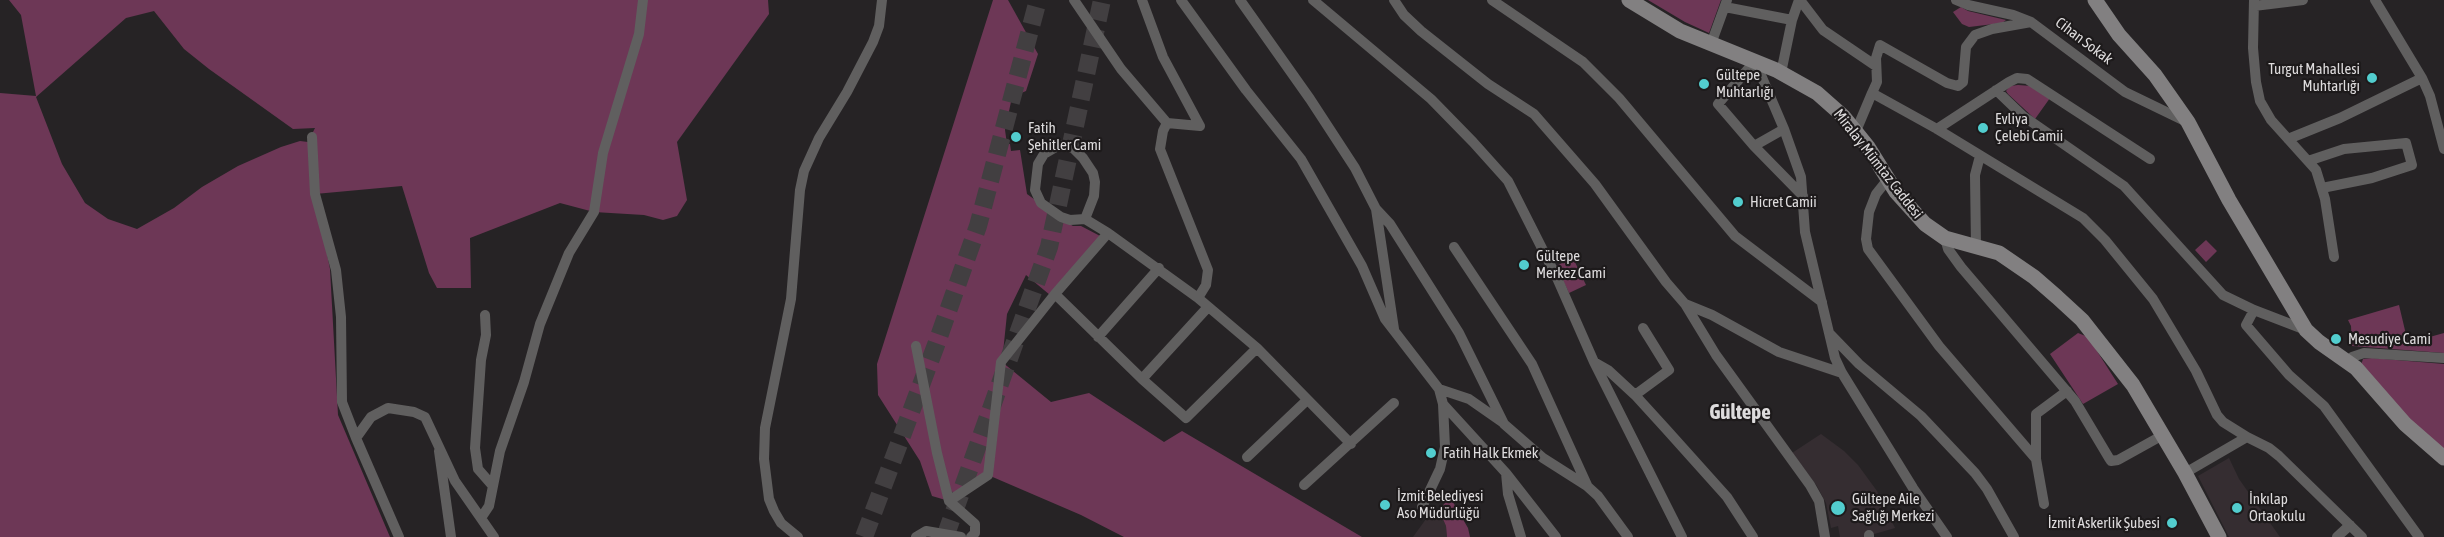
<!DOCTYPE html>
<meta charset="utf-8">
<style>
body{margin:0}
canvas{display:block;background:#262325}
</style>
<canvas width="2444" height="537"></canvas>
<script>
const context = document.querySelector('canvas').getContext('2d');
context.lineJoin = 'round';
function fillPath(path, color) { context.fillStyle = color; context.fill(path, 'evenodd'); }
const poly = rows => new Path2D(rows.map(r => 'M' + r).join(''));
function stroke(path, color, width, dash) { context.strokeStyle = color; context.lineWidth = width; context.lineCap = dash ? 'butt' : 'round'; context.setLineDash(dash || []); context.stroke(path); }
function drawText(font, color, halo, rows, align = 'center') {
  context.font = font + ' "Asap Condensed",sans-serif'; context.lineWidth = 4.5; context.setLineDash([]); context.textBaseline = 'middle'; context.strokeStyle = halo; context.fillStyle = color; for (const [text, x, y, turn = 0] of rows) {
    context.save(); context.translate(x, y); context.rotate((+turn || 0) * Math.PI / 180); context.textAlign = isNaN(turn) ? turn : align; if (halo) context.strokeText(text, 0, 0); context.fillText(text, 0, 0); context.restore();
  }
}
fillPath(poly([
 [1821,434,1844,451,1858,465,1877,491,1895,528,1864,537,1840,537,1838,526,1831,528,1826,503,1817,486,1792,453],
 [2229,458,2239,479,2280,537,2229,537,2198,476],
 [1439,510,1446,526,1447,537,1413,537,1426,519]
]), '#352d31');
fillPath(poly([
 [9,0,768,0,769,14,677,142,687,200,677,216,663,220,644,215,594,212,560,203,470,238,471,288,437,288,429,273,402,186,315,194,330,269,338,415,390,537,0,537,0,93,36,96,21,15],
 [154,11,184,49,209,69,293,129,315,128,308,142,300,141,281,147,238,166,202,187,174,208,137,229,108,219,85,203,62,164,36,97,126,18],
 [993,0,1008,0,1038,54,1026,91,1012,97,1005,130,1007,144,1010,144,1011,151,1020,150,1027,194,1064,221,1073,226,1081,226,1102,237,1050,295,1026,275,1007,314,1002,362,1051,402,1089,393,1164,442,1182,431,1362,537,1124,537,1081,515,988,475,949,501,932,496,920,461,878,395,877,364],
 [1648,0,1721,0,1709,33,1685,22],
 [1961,7,1968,11,2006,20,2002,23,1969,27,1962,24,1953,12],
 [2018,85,2031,86,2050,98,2035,119,2008,94,2006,91,2010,86],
 [2206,240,2217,251,2206,262,2195,250],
 [1573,258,1586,285,1569,293,1556,266],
 [2399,305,2408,343,2444,333,2444,353,2352,346,2351,326,2348,320],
 [2078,333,2088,337,2118,384,2083,404,2050,354],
 [2372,358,2444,364,2444,450,2409,420,2361,365,2363,359],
 [1450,497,1468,528,1470,537,1447,537,1446,526,1439,510]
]), '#6d3756');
stroke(poly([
 [864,537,936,345,978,226,1038,0],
 [945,537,1049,247,1102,0]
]), '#423f41', 18, [18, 9]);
stroke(poly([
 [1074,0,1121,69,1167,123],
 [1142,0,1163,57,1200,126],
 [1181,0,1246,90,1301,159,1362,266,1385,319,1439,389,1443,404,1445,447,1440,469,1422,507],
 [1240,0,1310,99,1355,168,1376,209,1394,329],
 [1313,0,1431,99,1473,142,1508,181,1557,278,1594,362,1682,537],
 [1394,0,1404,15,1421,31,1488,84,1534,114,1595,184,1666,282,1685,304,1716,355,1810,485,1819,501,1825,537],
 [1492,0,1583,62,1619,98,1735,236,1822,302],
 [1800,0,1823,30,1876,66],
 [1956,0,1968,5,2013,15,2031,22,2125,92,2187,122],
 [2254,0,2253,48,2256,82,2260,101,2271,120,2316,170,2325,199,2334,257],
 [2375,0,2422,78,2430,96,2444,149],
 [2254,6,2303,0],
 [1725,7,1792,20],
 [1711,44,1727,0],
 [1781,73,1792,20,1799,0],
 [1996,90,2023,116,2124,186,2223,295,2254,310,2306,330],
 [1872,93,1877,82,1876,58,1880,45,1947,83,1958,86,1963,82,1966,47,1975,35,1992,29,2031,22],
 [1784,129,1754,146,1718,104,1755,61,1784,129,1801,177,1805,232,1835,358,1842,373,1913,488,1947,537],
 [1937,129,2009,82,2017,78,2027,79,2150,159],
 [1856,131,1872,93,1937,129,2083,218,2105,240,2153,299,2196,371,2217,415,2223,422,2247,437],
 [312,137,315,194,336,270,341,317,342,402,356,438],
 [2288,139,2340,118,2422,78],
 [1754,146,1803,196],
 [2308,161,2344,149,2406,143,2412,165,2372,178,2322,188],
 [1888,179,1876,194,1869,212,1866,239,1868,249,1939,346,2036,459,2044,504],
 [1376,209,1390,224,1459,333,1504,424,1543,458,1587,486,1598,496,1628,537],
 [1085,219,1094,196,1095,182,1093,173,1083,158,1073,148,1061,145,1056,147,1044,154,1038,164,1035,190,1041,203,1061,217,1070,220,1085,219,1108,233,1198,298,1257,348,1351,444],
 [1945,238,1948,249,1961,267,2075,401,2109,458,2111,461,2118,460,2163,435],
 [1454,247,1532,364,1587,485],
 [1976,247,1975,175,1980,156],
 [1055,294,1142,379,1186,418,1257,348],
 [1198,298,1206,285,1208,270,1160,149,1163,131,1167,123,1200,126],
 [1685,304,1712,315,1779,352,1842,373],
 [2254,310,2246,325,2289,375,2324,406,2419,537],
 [485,315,486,335,481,360,475,448,478,469,492,485],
 [1830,334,1859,364,1921,416,1975,473,1987,489,2014,537],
 [1098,337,1159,268],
 [916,346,937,453,949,501,975,524,975,533,971,537],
 [1594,362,1608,370,1635,395,1666,429,1727,497,1753,537],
 [2348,362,2352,357,2364,353,2444,358],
 [1142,379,1208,307],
 [1439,389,1469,399,1502,422],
 [1635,395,1669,370,1643,328],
 [1443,404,1506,473,1556,537],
 [439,451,451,537],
 [1247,457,1307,400],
 [2036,459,2036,414,2067,391],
 [1506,473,1508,494,1521,537],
 [2185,473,2247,437,2269,448,2279,456,2362,537],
 [1304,485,1394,403],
 [949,501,988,475,1001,362,1055,294,1108,233],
 [481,518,489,506,500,451,524,382,540,324,569,253,594,212,603,153,639,34,643,0],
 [1869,535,1869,537],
 [399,537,356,438,371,417,388,408,414,412,425,417,455,481,494,537],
 [798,537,781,523,774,511,769,499,764,459,765,428,791,299,800,190,804,171,819,138,847,92,873,42,879,26,882,0],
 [916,537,926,531,961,537],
 [2337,537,2350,525]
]), '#605f5f', 10);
stroke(poly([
 [1629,0,1680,31,1776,70,1817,93,1843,116,1868,147,1896,192,1925,224,1945,238,1999,253,2034,277,2057,297,2082,320,2133,385,2185,473,2219,537],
 [2095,0,2119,35,2155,75,2188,122,2229,200,2306,330,2319,342,2356,368,2405,424,2444,458]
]), '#828081', 15);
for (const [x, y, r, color] of [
 [2372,78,6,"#52cdce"],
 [1704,84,6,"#52cdce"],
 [1983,128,6,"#52cdce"],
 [1016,137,6,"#52cdce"],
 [1738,202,6,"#52cdce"],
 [1524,265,6,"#52cdce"],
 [2336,339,6,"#52cdce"],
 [1431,453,6,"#52cdce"],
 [1385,505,6,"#52cdce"],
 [1838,508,8,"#52cdce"],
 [2237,508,6,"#52cdce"],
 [2172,523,6,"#52cdce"]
]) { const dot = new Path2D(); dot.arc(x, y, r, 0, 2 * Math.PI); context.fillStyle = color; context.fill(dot); stroke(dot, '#1d1a1b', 2); }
drawText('15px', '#dedcdd', '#1d1a1b', [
 ["Cihan Sokak",2084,41,37],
 ["Miralay Mümtaz Caddesi",1878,164,52]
]);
drawText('15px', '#dedcdd', '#1d1a1b', [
 ["Turgut Mahallesi",2360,69,"right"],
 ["Muhtarlığı",2360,86,"right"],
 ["Gültepe",1716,75],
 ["Muhtarlığı",1716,92],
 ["Evliya",1995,119],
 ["Çelebi Camii",1995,136],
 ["Fatih",1028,128],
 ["Şehitler Cami",1028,145],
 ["Hicret Camii",1750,202],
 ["Gültepe",1536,256],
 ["Merkez Cami",1536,273],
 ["Mesudiye Cami",2348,339],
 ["Fatih Halk Ekmek",1443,453],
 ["İzmit Belediyesi",1397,496],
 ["Aso Müdürlüğü",1397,513],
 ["Gültepe Aile",1852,499],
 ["Sağlığı Merkezi",1852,516],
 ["İnkılap",2249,499],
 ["Ortaokulu",2249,516],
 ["İzmit Askerlik Şubesi",2160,523,"right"]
], 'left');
drawText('bold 21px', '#dedcdd', '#1d1a1b', [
 ["Gültepe",1740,412]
]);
</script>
